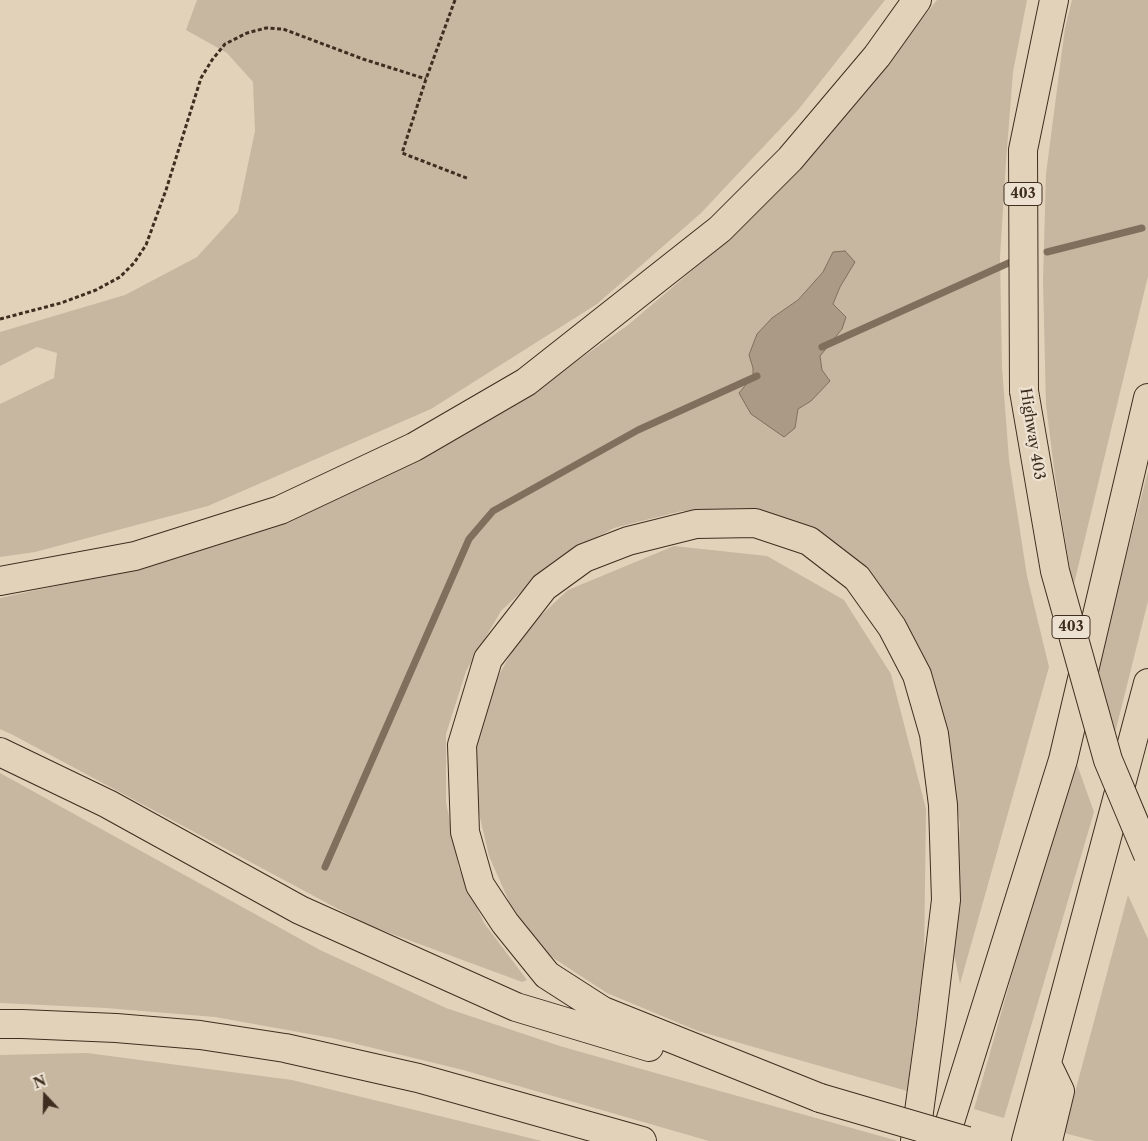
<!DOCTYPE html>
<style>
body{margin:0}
#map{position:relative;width:1148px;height:1141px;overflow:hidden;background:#e3d2ba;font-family:"Libre Caslon Text",serif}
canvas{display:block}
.north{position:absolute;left:20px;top:1071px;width:50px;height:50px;-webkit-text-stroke:4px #ede2d2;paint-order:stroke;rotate:339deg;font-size:14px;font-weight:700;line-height:20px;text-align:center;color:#3f2e1f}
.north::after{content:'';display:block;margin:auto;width:18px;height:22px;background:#3f2e1f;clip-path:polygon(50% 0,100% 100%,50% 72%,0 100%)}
</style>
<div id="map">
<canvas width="1148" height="1141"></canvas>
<div class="north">N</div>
</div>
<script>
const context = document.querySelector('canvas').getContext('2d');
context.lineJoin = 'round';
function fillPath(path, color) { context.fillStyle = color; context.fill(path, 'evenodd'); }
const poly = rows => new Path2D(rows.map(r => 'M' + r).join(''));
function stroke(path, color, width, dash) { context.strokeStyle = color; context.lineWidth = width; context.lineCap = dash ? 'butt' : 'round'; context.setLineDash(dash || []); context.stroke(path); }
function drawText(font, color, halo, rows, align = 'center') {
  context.font = font + ' "Libre Caslon Text",serif'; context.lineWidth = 4.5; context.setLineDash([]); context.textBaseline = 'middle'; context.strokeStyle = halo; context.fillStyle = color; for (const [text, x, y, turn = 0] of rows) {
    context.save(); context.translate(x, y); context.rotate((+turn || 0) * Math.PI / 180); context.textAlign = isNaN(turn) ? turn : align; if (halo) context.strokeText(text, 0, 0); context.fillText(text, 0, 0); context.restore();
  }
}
fillPath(poly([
 [197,0,885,0,798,110,701,213,597,304,431,409,208,506,35,552,0,557,0,404,54,378,57,353,37,347,0,366,0,332,125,295,197,257,238,212,255,131,253,82,227,53,186,30],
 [937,0,1027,0,1013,72,1006,161,1000,257,1002,367,1009,460,1027,576,1049,667,960,984,953,948,960,824,939,700,902,614,855,561,748,513,682,511,614,528,554,561,501,611,466,671,446,734,446,802,459,868,484,923,527,980,522,982,368,925,13,735,0,729,0,598,144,567,281,520,533,392,628,325,720,247,834,130],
 [833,252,854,262,840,287,833,304,842,329,820,356,822,370,817,394,811,401,798,409,795,428,753,376,753,368,749,355,757,334,772,318,798,300,823,272],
 [1072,0,1148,0,1148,276,1073,588,1055,476,1046,405,1043,281,1046,174,1065,28],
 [1148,471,1148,601,1113,741,1095,678],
 [674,546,767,556,844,600,891,674,926,809,924,958,907,1091,698,1031,607,993,547,954,511,906,489,856,476,800,476,738,495,682,523,632,568,590],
 [1074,756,1094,812,1004,1118,974,1109],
 [0,773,320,950,446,1008,563,1047,898,1141,709,1141,463,1070,332,1038,215,1017,106,1008,0,1003],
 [1128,895,1148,939,1148,1141,1095,1141,1064,1133],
 [87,1053,292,1080,542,1141,0,1141,0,1055]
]), '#c7b6a0');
const water = poly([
 [845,251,855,262,840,287,833,304,846,317,842,329,820,356,822,370,830,381,811,401,798,409,795,428,784,437,751,414,739,393,753,376,753,368,749,355,757,334,772,318,798,300,823,272,833,252,845,251]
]);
fillPath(water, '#ab9a85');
stroke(water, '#806f5c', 1);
stroke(poly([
 [1047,252,1142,228],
 [822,347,1013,261],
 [325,867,469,539,493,511,638,430,757,376]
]), '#806f5c', 7);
const highway = poly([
 [1024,391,1023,150,1054,0],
 [0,581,135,556,280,510,414,447,526,382,720,229,790,159,877,56,917,0],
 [0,752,108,804,300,910,516,1007,649,1047],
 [0,1024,22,1024,116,1028,200,1035,285,1048,418,1078,642,1141],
 [1047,1064,1060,1091,1048,1141],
 [820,1098,603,1011,547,975,505,923,480,885,465,832,462,745,488,659,544,587,584,558,628,541,696,524,755,523,809,541,857,578,892,627,917,675,934,734,943,805,946,900,931,1024,915,1141],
 [944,1141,1063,760,1148,398],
 [1026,1141,1148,683]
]);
stroke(highway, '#3f2e1f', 30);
stroke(poly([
 [455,0,426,79,402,153,469,179],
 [0,319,61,303,96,290,120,277,134,263,146,245,166,190,201,78,212,60,225,44,247,33,266,28,283,29,363,59,426,79]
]), '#3f2e1f', 3, [4, 2.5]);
stroke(highway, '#e3d2ba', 28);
const highwayBridge = poly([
 [1024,391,1055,571,1108,760,1148,855],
 [820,1098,967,1141]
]);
stroke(highwayBridge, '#3f2e1f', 30, []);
stroke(highwayBridge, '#e3d2ba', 28);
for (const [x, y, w] of [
 [1023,194,38],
 [1071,627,38]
]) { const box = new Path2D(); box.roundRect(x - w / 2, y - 11.5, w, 23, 4); context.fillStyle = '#ede2d2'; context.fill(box); stroke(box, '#3f2e1f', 1); }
drawText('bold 14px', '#3f2e1f', null, [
 ["403",1023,194],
 ["403",1071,627]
]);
drawText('15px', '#3f2e1f', '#ede2d2', [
 ["Highway 403",1032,434,81]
]);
</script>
